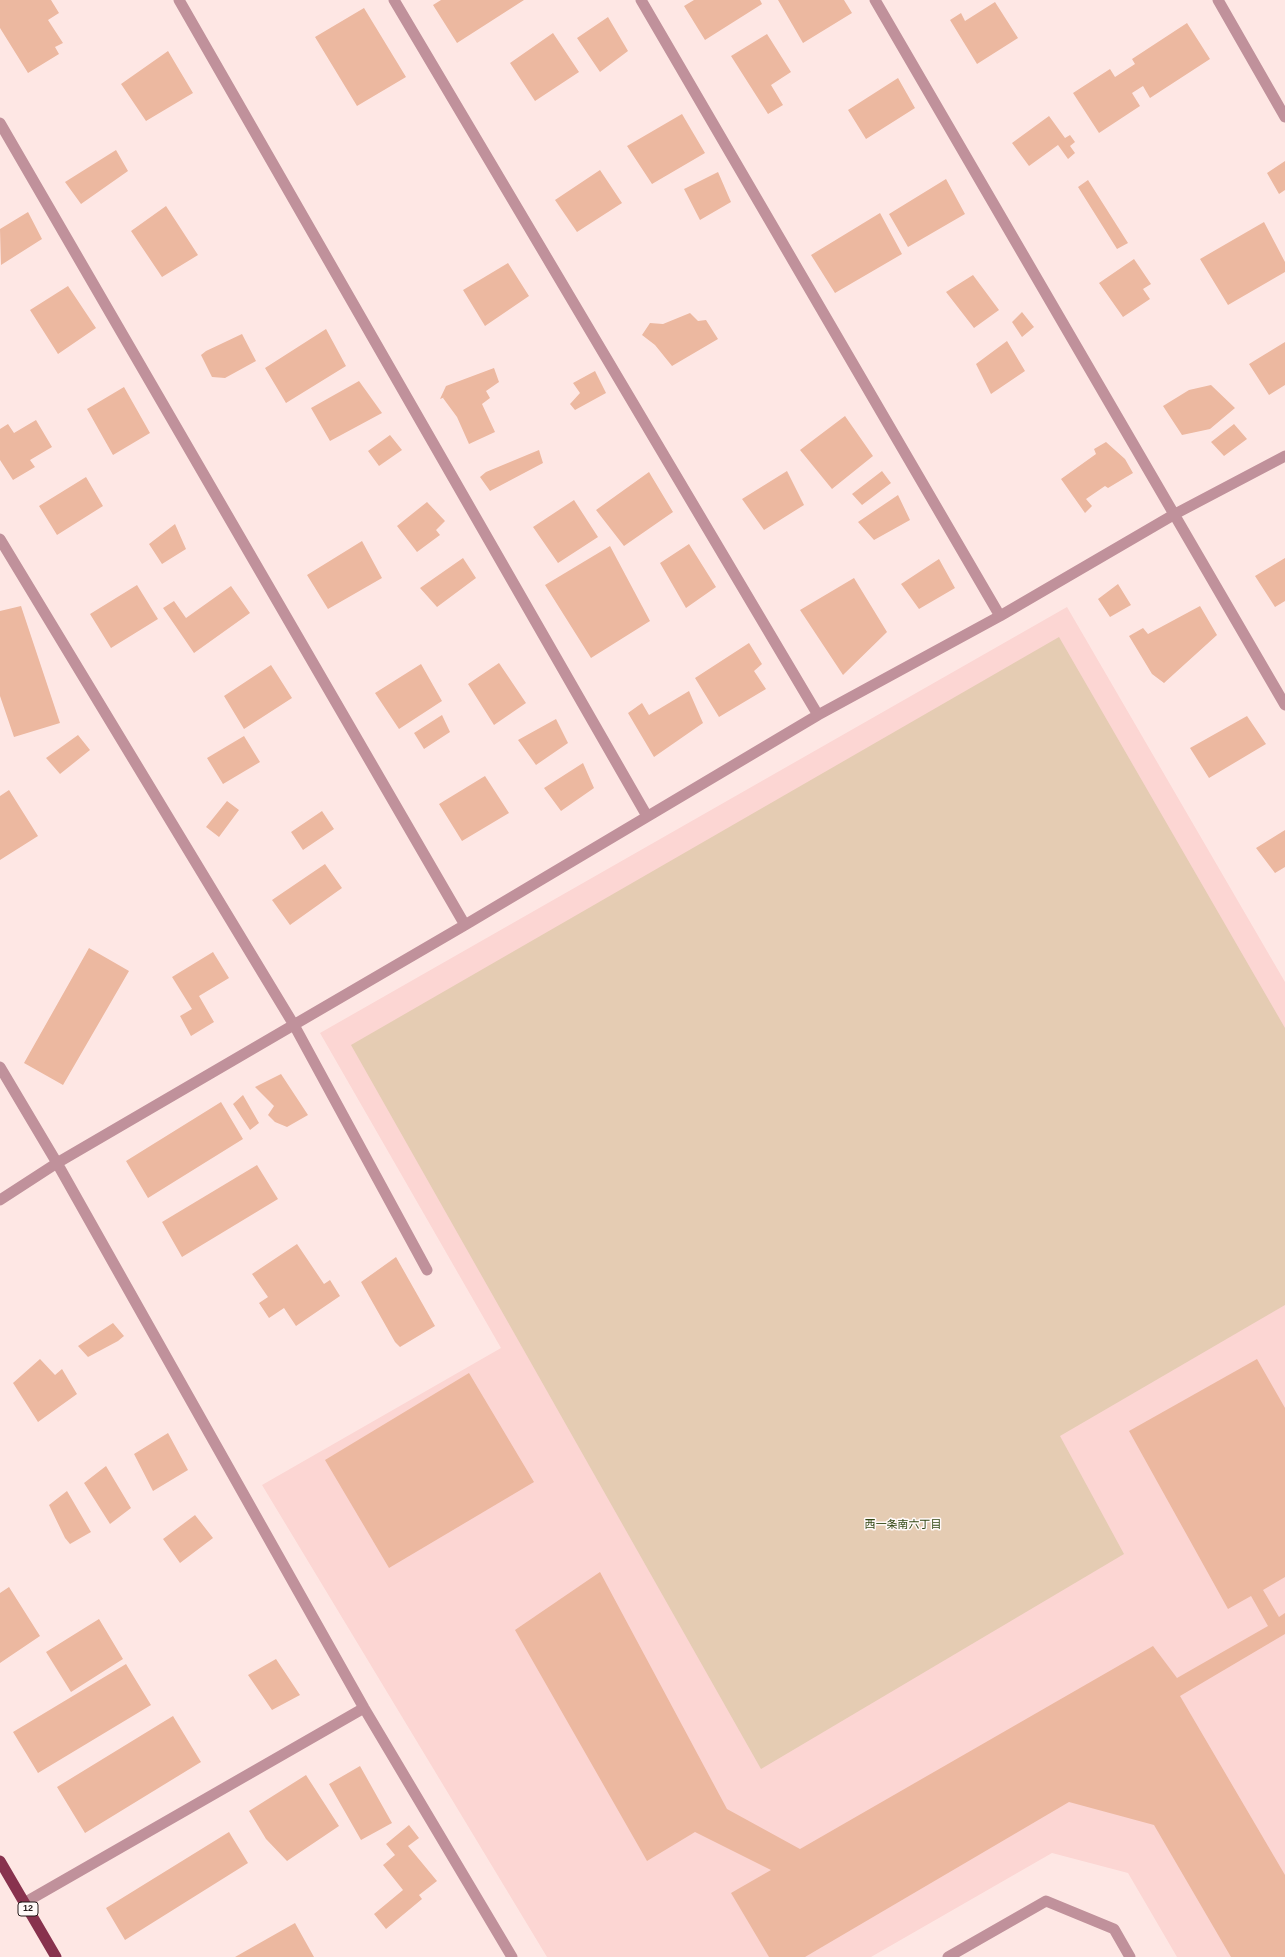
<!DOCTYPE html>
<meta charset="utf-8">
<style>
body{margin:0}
canvas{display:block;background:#fee7e4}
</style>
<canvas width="1285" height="1957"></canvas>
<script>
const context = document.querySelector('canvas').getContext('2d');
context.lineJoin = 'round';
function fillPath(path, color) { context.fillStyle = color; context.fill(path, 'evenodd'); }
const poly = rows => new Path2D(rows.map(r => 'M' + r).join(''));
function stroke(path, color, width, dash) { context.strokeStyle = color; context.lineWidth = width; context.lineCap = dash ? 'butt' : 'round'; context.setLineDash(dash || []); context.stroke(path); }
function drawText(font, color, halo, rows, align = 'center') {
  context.font = font + ' Helvetica,"Noto Sans JP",sans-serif'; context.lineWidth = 3; context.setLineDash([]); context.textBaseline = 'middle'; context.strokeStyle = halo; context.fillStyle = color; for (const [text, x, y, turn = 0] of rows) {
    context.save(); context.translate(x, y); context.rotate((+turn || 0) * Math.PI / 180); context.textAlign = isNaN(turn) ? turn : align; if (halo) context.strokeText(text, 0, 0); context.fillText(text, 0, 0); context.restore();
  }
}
fillPath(poly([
 [1067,607,1285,982,1285,1957,1177,1957,1128,1873,1052,1853,871,1957,547,1957,262,1485,501,1348,320,1033]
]), '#fcd6d3');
fillPath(poly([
 [1059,637,1285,1028,1285,1305,1060,1436,1124,1554,761,1769,351,1045]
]), '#e5ccb3');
fillPath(poly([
 [0,0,51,0,59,13,48,20,63,43,55,47,59,54,28,73,0,28],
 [441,0,524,0,457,43,433,5],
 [694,0,760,0,762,4,705,40,684,6],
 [778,0,844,0,852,13,803,43],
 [995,2,1018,38,977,64,950,20,961,13,965,21],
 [364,8,406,77,357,106,315,37],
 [608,17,628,51,600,72,577,38],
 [1187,23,1210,59,1150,98,1143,86,1132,93,1140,106,1099,133,1073,93,1110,69,1115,77,1135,64,1132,59],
 [553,33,579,72,535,101,510,63],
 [767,34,791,72,771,85,783,105,768,114,731,56],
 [168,51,193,93,146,121,121,84],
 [898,78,915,108,866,139,848,110],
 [682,114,705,153,652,184,627,146],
 [1049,116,1065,138,1070,135,1075,142,1070,146,1075,153,1068,159,1058,145,1029,166,1012,143],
 [116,150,128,171,81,204,65,182],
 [1285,161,1285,190,1279,194,1267,173],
 [600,170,622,203,577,232,555,200],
 [718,172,731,202,700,220,684,189],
 [946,179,965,214,908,247,889,214],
 [1088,180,1128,243,1117,249,1078,187],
 [166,206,198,255,162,277,131,231],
 [28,212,42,239,1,265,0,229],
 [880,213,902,254,835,293,811,255],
 [1264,222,1285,262,1285,272,1228,305,1200,259],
 [1134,259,1151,284,1143,289,1150,299,1123,317,1099,283],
 [508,263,529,296,485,326,463,290],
 [973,275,999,310,974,328,946,292],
 [68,286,96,328,58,354,30,310],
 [1022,312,1034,327,1022,337,1012,322],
 [690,313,698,321,706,320,718,339,672,366,655,345,642,335,650,323,663,324],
 [326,329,346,366,286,403,265,368],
 [242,334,256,361,225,378,212,377,201,355,206,351],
 [1007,341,1025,371,991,394,976,364],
 [1285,342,1285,385,1269,395,1249,364],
 [494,368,499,382,486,391,490,398,482,404,495,432,469,444,457,417,443,398,445,397,440,399,446,386],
 [595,371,606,393,575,410,570,404,580,393,573,383],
 [359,381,382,413,330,441,311,408],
 [1211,385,1235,408,1210,429,1182,435,1163,406,1189,390],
 [124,387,150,433,113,455,87,409],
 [845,416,873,456,832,489,800,450],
 [36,420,52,447,30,460,35,467,13,480,0,460,0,429,8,424,14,433],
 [1234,424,1247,439,1224,456,1211,442],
 [390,435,402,450,379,466,368,451],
 [1106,442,1125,459,1133,473,1108,488,1105,486,1086,499,1092,506,1085,513,1061,479,1096,454,1094,449],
 [539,450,543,463,490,491,480,477,486,472],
 [787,471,804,505,764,530,742,499],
 [882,471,891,483,862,505,852,494],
 [649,472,673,512,624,546,596,510],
 [86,477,103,506,57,535,39,506],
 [898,495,910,520,874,540,858,522],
 [574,500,598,537,558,563,533,527],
 [427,502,445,521,436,530,440,535,417,552,397,526],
 [175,524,186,549,162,564,149,544],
 [362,541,382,578,328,609,307,575],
 [689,544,716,587,686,608,660,563],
 [610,546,650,621,591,658,545,585],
 [463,558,476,578,437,607,420,588],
 [1285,558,1285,601,1275,607,1255,576],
 [939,559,955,588,919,609,901,584],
 [854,578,887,632,843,675,800,610],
 [1118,584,1131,605,1110,617,1098,599],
 [137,585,158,619,111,648,90,614],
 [231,586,250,613,194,653,163,608,174,601,186,618],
 [21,606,60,723,14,737,0,696,0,611],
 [1200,606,1217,635,1164,683,1152,674,1129,636,1143,628,1148,634],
 [749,643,762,664,754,671,766,689,719,717,695,678],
 [499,663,526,703,494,725,468,684],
 [421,664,442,701,399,729,375,693],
 [271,665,292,698,244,729,224,696],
 [689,691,703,723,654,757,628,713,642,703,649,715],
 [442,715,450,732,424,749,414,733],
 [1247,716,1266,744,1209,778,1190,748],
 [556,719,568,743,536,765,518,740],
 [78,735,90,750,60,774,46,758],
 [244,736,260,762,223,784,207,758],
 [583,763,594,788,561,811,544,788],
 [485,776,509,813,462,841,439,804],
 [9,790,38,836,0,860,0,796],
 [227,801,239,810,219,837,206,827],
 [322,811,334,829,303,850,291,832],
 [1285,830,1285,867,1275,873,1256,848],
 [325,864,342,888,290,925,272,900],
 [89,948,129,971,63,1085,24,1063],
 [213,952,229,978,199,996,214,1022,191,1036,180,1016,192,1009,172,977],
 [281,1074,308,1115,287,1127,275,1122,268,1115,274,1106,255,1087],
 [243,1095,259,1123,250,1130,233,1104],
 [221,1102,243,1139,148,1198,126,1161],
 [257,1165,278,1199,182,1257,162,1222],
 [297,1244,324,1284,330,1280,340,1296,296,1326,284,1308,269,1318,259,1303,268,1297,252,1274],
 [396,1257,435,1326,400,1347,395,1342,361,1282],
 [113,1323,124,1336,118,1341,88,1357,78,1346],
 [40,1359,55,1375,62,1369,77,1394,38,1422,13,1383],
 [1257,1359,1285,1408,1285,1577,1263,1590,1279,1617,1285,1613,1285,1634,1180,1696,1285,1875,1285,1957,1231,1957,1154,1825,1069,1802,805,1957,769,1957,731,1893,771,1870,695,1832,647,1861,515,1630,600,1572,727,1809,800,1849,1153,1646,1177,1678,1268,1626,1251,1596,1228,1609,1129,1431],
 [469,1373,534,1482,389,1568,325,1460],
 [168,1433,188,1470,153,1491,134,1454],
 [106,1466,131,1508,110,1524,84,1483],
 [67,1491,91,1532,70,1544,65,1538,49,1505],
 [195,1515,213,1538,180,1563,163,1539],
 [9,1587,40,1636,0,1663,0,1593],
 [99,1619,123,1659,71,1692,46,1652],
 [276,1659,300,1695,272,1710,248,1675],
 [126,1664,151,1705,38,1773,13,1732],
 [173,1716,201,1762,85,1833,57,1787],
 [360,1766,392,1823,361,1840,329,1784],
 [306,1775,339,1826,287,1861,266,1839,249,1811],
 [409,1825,419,1838,408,1846,437,1881,419,1895,422,1899,386,1929,374,1914,403,1890,383,1865,395,1855,386,1844],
 [229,1832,248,1863,125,1940,106,1908],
 [295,1923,314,1957,235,1957]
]), '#ecb8a0');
stroke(poly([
 [948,1957,1046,1901,1114,1929,1130,1957]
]), '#c0919b', 11);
stroke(poly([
 [179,0,647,816],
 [394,0,818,715],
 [641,0,1000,616],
 [875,0,1285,705],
 [1218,0,1285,117],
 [0,123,465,925],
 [0,539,294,1025,427,1270],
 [0,1067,57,1163,364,1708,512,1957],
 [0,1200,57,1163,465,925,818,715,1000,616,1175,514,1285,456],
 [24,1903,364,1708]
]), '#c0919b', 11);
stroke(poly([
 [0,1861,56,1957]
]), '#88324e', 11);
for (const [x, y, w] of [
 [28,1909,20]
]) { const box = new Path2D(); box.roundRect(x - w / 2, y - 7, w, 14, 3); context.fillStyle = '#fff9f8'; context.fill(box); stroke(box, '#251b1a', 1); }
drawText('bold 9px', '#251b1a', null, [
 ["12",28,1909]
]);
drawText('11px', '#324713', '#fff9f8', [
 ["西一条南六丁目",903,1525]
]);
</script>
